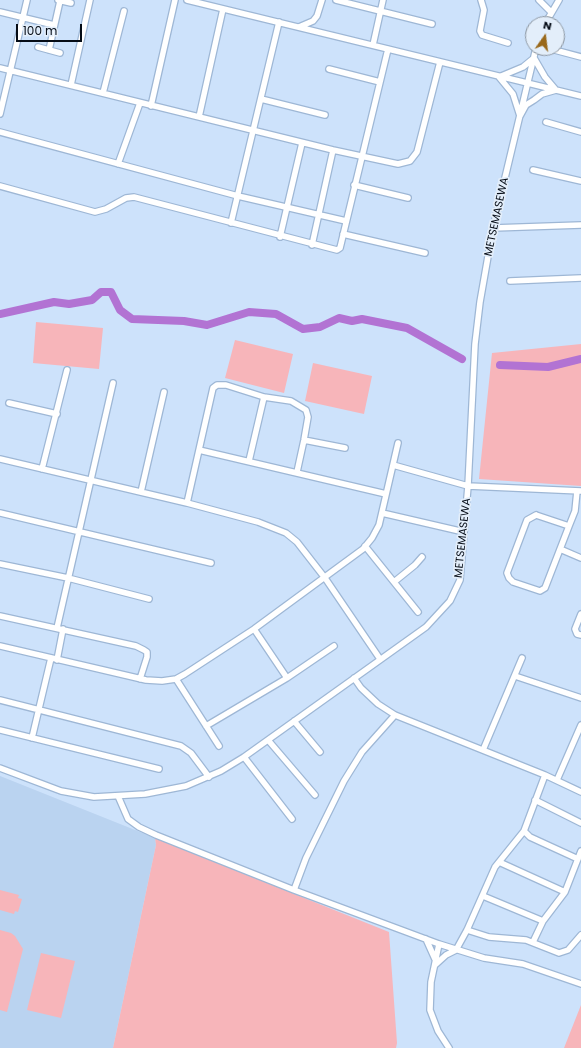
<!DOCTYPE html>
<style>
body{margin:0}
#map{position:relative;width:581px;height:1048px;overflow:hidden;background:#cde2fb;font-family:Poppins,sans-serif}
canvas{display:block}
.north{position:absolute;left:525px;top:16px;width:40px;height:40px;box-sizing:border-box;background:#e3eefa;border:1px solid #8a949f;border-radius:50%;rotate:14deg;font-size:11px;font-weight:700;line-height:16px;text-align:center;color:#050c16}
.north::after{content:'';display:block;margin:auto;width:14px;height:18px;background:#99681a;clip-path:polygon(50% 0,100% 100%,50% 72%,0 100%)}
.scale{position:absolute;left:16px;top:24px;width:66px;height:18px;box-sizing:border-box;border:2px solid #050c16;border-top:0;padding-left:5px;font-size:12px;line-height:14px;white-space:nowrap;color:#050c16;-webkit-text-stroke:3px #e3eefa;paint-order:stroke}
</style>
<div id="map">
<canvas width="581" height="1048"></canvas>
<div class="north">N</div>
<div class="scale">100 m</div>
</div>
<script>
const context = document.querySelector('canvas').getContext('2d');
context.lineJoin = 'round';
function fillPath(path, color) { context.fillStyle = color; context.fill(path, 'evenodd'); }
const poly = rows => new Path2D(rows.map(r => 'M' + r).join(''));
function stroke(path, color, width, dash) { context.strokeStyle = color; context.lineWidth = width; context.lineCap = dash ? 'butt' : 'round'; context.setLineDash(dash || []); context.stroke(path); }
function drawText(font, color, halo, rows, align = 'center') {
  context.font = font + ' Poppins,sans-serif'; context.lineWidth = 3.5; context.setLineDash([]); context.textBaseline = 'middle'; context.strokeStyle = halo; context.fillStyle = color; for (const [text, x, y, turn = 0] of rows) {
    context.save(); context.translate(x, y); context.rotate((+turn || 0) * Math.PI / 180); context.textAlign = isNaN(turn) ? turn : align; if (halo) context.strokeText(text, 0, 0); context.fillText(text, 0, 0); context.restore();
  }
}
fillPath(poly([
 [0,776,155,838,156,845,113,1048,0,1048]
]), '#bad3f0');
fillPath(poly([
 [36,322,103,328,99,369,33,363],
 [235,340,293,354,284,393,225,378],
 [581,344,581,486,479,479,492,353],
 [313,363,372,376,364,414,305,401],
 [155,838,389,932,397,1043,396,1048,113,1048,156,845],
 [0,890,19,895,18,898,22,899,18,912,15,911,14,914,0,910],
 [0,930,11,933,15,936,23,949,7,1012,0,1010],
 [41,953,75,961,61,1018,27,1010],
 [581,1005,581,1048,564,1048]
]), '#f7b5ba');
stroke(poly([
 [0,314,54,302,69,304,92,300,101,292,111,292,120,310,132,319,184,321,207,325,249,312,276,314,303,329,320,327,339,318,352,321,362,319,407,328,462,359],
 [500,365,548,367,581,359]
]), '#b273d3', 8);
const minor = poly([
 [58,0,71,3],
 [187,0,581,96],
 [336,0,432,24],
 [481,0,484,10,480,31,482,35,508,43],
 [539,0,551,12],
 [0,12,54,25],
 [545,24,559,0],
 [299,27,313,21,317,16,322,0],
 [373,45,383,0],
 [38,47,60,53],
 [547,48,581,57],
 [49,50,60,1],
 [534,58,545,77,556,90,542,94,534,100,526,105,520,116,513,94,499,77,523,67,534,58],
 [0,68,333,150,398,164,410,161,417,152,440,62],
 [329,69,380,82],
 [71,85,90,0],
 [103,93,124,11],
 [261,99,325,115],
 [151,106,175,0],
 [0,114,27,0],
 [199,117,223,9],
 [546,122,581,132],
 [0,132,238,196,346,221],
 [118,164,140,103],
 [533,170,581,181],
 [354,185,408,198],
 [0,186,95,212,106,209,126,198,134,197,337,250,340,248,388,49],
 [231,223,279,22],
 [493,228,581,225],
 [343,234,425,253],
 [280,237,302,143],
 [312,245,333,150],
 [510,281,581,278],
 [9,403,57,414],
 [304,440,345,448],
 [199,450,386,494],
 [0,459,187,503,258,522,286,533,297,542,325,578,380,659],
 [249,461,264,397],
 [393,465,468,486,581,491],
 [42,469,67,370],
 [141,492,164,392],
 [187,503,213,388,217,385,226,385,264,397,291,401,306,410,308,417,304,440,297,472],
 [0,513,211,563],
 [382,513,464,532],
 [536,515,569,526,545,588,540,591,513,582,509,578,507,573,527,520,536,515],
 [569,526,575,511,577,491],
 [365,546,418,612],
 [560,549,581,558],
 [0,564,68,578,149,599],
 [394,582,415,565,422,557],
 [581,614,575,629,577,634,581,635],
 [0,616,136,646,144,650,147,652,147,657,140,679],
 [57,628,113,383],
 [254,629,287,678],
 [0,646,146,680,162,681,176,679,185,674,254,629,363,549,372,538,379,525,398,443],
 [57,660,63,629],
 [515,676,581,698],
 [354,678,361,688,378,704,395,715,545,775,581,792],
 [176,679,219,746],
 [0,700,181,746,191,753,209,777],
 [294,721,320,752],
 [206,726,287,678,334,646],
 [0,730,159,769],
 [32,738,51,658],
 [268,740,315,795],
 [483,750,522,658],
 [244,757,292,819],
 [0,768,61,791,94,797,145,794,186,786,221,771,244,757,426,627,450,601,460,580,461,568,468,486,475,344,480,302,493,228,536,48],
 [545,775,524,831,530,837,578,859],
 [557,780,581,725],
 [118,796,128,819,139,827,156,835,294,890,439,944,484,958,523,964,581,984],
 [535,800,581,823],
 [499,862,565,892],
 [294,890,306,858,344,781,362,752,395,715],
 [483,896,543,921],
 [467,930,489,937,526,940,559,953,568,950,581,935],
 [426,939,435,959],
 [533,942,543,921,565,892,581,851],
 [439,944,431,982,430,1010,438,1031,449,1048],
 [435,965,446,955,456,950,467,930,495,867,524,831]
]);
stroke(minor, '#9eb7d5', 8);
stroke(minor, '#fff', 5.5);
drawText('11px', '#050c16', '#e3eefa', [
 ["METSEMASEWA",497,217,-78],
 ["METSEMASEWA",463,538,-84]
]);
</script>
